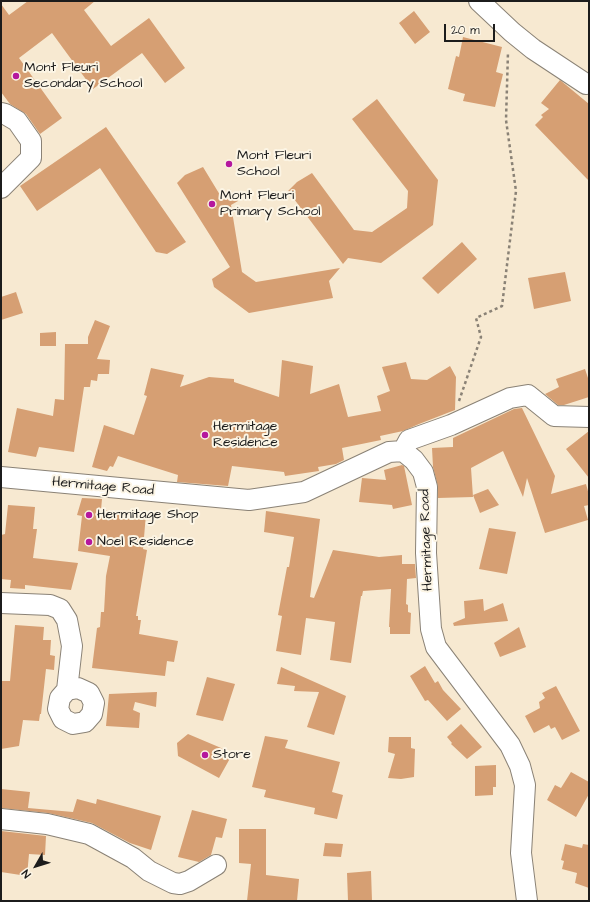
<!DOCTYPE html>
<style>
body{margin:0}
#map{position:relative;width:590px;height:902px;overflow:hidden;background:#f7e9d1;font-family:"Architects Daughter",sans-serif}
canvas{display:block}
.frame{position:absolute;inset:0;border:2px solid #1c1c1c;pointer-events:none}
.north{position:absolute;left:16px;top:846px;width:40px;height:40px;-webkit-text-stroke:3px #fcf5e5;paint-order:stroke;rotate:231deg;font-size:11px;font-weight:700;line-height:16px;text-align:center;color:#1c1c1c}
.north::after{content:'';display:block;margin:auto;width:14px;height:18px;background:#1c1c1c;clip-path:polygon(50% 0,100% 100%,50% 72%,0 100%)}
.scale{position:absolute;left:444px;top:24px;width:51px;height:18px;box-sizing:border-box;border:2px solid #1c1c1c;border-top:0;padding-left:5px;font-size:12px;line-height:14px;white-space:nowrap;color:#1c1c1c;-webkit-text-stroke:3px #fcf5e5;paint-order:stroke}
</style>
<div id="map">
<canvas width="590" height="902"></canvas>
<div class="frame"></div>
<div class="north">N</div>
<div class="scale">20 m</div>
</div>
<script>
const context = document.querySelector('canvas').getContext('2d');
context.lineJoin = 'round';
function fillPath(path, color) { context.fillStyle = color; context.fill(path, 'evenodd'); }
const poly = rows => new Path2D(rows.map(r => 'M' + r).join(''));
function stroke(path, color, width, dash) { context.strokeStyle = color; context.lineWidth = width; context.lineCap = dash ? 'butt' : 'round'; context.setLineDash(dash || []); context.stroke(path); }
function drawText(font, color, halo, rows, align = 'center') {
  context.font = font + ' "Architects Daughter",sans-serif'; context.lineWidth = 4; context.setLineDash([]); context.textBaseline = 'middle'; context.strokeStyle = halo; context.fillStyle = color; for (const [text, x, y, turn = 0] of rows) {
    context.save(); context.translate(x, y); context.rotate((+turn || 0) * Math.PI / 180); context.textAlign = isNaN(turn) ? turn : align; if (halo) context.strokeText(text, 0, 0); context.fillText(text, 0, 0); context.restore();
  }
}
fillPath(poly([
 [28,1,95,1,84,10,111,46,149,18,185,68,165,83,142,53,93,89,52,33,19,58,62,118,40,134,26,114,10,104,1,92,1,4,9,15],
 [414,11,430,32,415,44,399,23],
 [463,37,502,47,496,72,503,74,495,107,463,101,465,94,448,89,456,56,459,57],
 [560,80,589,104,589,181,535,125,543,117,541,115,549,109,541,103],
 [377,99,438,180,433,225,381,263,348,258,343,264,288,191,297,182,312,173,354,230,372,232,407,208,408,191,352,119],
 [106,127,186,242,167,254,156,252,100,168,37,211,20,186],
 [203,167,220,195,230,189,238,201,231,205,242,272,256,282,340,268,329,281,333,298,249,313,214,287,212,279,230,267,177,183,185,175],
 [462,242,477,259,438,294,422,278],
 [565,272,571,301,534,309,528,278],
 [16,292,23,313,1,320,1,297],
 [95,320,110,326,97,359,110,360,109,374,98,374,97,381,91,380,90,387,84,387,74,452,39,447,36,457,8,452,17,408,53,416,55,399,64,400,65,344,88,344,88,337],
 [56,332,56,346,40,346,40,333],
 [282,360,313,366,310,394,339,384,348,417,381,411,377,396,390,391,382,367,406,362,411,379,427,380,450,366,456,377,455,410,419,424,403,431,380,436,381,440,342,448,344,460,336,464,318,467,319,471,285,476,284,472,232,466,228,486,177,482,178,475,118,456,113,467,110,466,107,471,92,467,104,425,134,435,147,396,144,395,151,368,184,375,180,387,209,377,234,379,234,382,279,397],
 [585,369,589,381,589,397,564,405,558,405,545,394,559,387,556,379],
 [522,408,555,476,551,494,586,484,589,495,589,505,584,506,588,520,545,533,527,478,523,497,503,451,471,468,473,497,438,498,438,487,433,467,432,448,453,447,453,438,514,409],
 [589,431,589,478,566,449],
 [402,465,404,466,412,505,393,509,392,505,359,502,362,478,386,480,384,470],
 [488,489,499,505,480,513,473,495],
 [82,498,102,499,101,510,146,514,143,549,147,550,136,616,138,616,138,620,141,620,139,634,178,641,174,662,167,661,165,676,92,668,97,628,100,627,101,612,104,612,106,576,110,556,78,551,82,516,77,515],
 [8,505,35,507,33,529,37,529,33,558,78,563,71,590,25,585,25,589,10,588,11,580,1,579,1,535,5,534],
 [266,511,320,519,310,597,314,598,333,550,379,557,402,555,402,564,415,564,416,578,407,579,406,604,408,605,408,612,411,613,410,634,390,634,390,627,389,627,391,589,363,591,362,596,361,596,351,663,330,660,335,622,306,618,301,655,276,651,282,616,278,615,287,567,289,567,294,537,264,532],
 [489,528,516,532,507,574,479,569],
 [483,599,484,611,503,603,508,621,454,626,453,623,465,618,464,601],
 [15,625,44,627,43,640,51,640,50,655,55,656,54,670,46,669,41,714,40,714,39,721,23,720,19,746,1,749,1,681,10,681],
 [519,627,526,647,500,657,494,643],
 [425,666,435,683,438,681,443,690,461,709,447,721,428,700,425,701,410,676],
 [281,667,346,696,334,735,307,727,319,692,294,691,295,686,277,684],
 [207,677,235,684,223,721,196,715],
 [556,686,580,731,562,740,555,727,551,729,549,725,534,733,525,716,540,708,539,702,545,698,542,693],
 [157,692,156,707,135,702,133,710,140,713,139,728,106,726,109,694],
 [461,724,482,747,467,759,451,744,452,743,447,737],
 [188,734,233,753,219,778,178,756,177,743],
 [265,736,288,740,285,748,340,762,332,792,343,795,337,819,314,814,315,808,264,797,266,790,252,787],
 [389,737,411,737,411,748,415,749,414,777,401,779,388,778,395,754,388,752],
 [496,765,496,787,493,787,493,795,475,796,475,766],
 [571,772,589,782,589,794,576,817,547,800,555,785,561,788],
 [1,789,30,792,28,808,73,812,77,799,96,804,97,799,161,816,151,850,130,843,92,823,48,813,1,808],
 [192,810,227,819,222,838,216,837,211,855,199,862,178,857],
 [239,829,266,829,266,875,299,879,297,901,247,901,251,864,239,863],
 [1,831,46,836,45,855,29,854,27,876,1,872],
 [325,843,343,844,341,857,323,856],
 [565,844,582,848,583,844,589,845,589,888,575,883,577,873,562,869,564,861,561,860],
 [371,871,372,901,348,901,347,873]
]), '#d69f73');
const minor = poly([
 [479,1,512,32,533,49,586,84],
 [1,113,5,114,17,121,31,141,31,158,1,188],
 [403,451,409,440,451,425,510,398,528,395,554,416,589,417],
 [1,477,249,500,304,492,389,452,403,451,414,460,423,472,427,487,426,553,431,629,436,647,510,745,520,766,525,785,521,853,527,901],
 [1,603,50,605,60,609,67,620,72,646,67,690,60,698,58,709,63,719,73,724,85,722,92,714,94,703,89,693,78,688,67,690],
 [1,819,47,824,89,834,133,858,149,871,173,883,180,884,189,881,216,865]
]);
stroke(minor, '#8a8276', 22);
stroke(poly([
 [459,401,481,337,476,318,502,306,516,191,506,120,508,52]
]), '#8a8276', 2.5, [3, 3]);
stroke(minor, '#fff', 20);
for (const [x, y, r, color] of [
 [16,76,4,"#b5179e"],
 [229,164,4,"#b5179e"],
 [212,204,4,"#b5179e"],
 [205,435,4,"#b5179e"],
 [89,515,4,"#b5179e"],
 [89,542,4,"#b5179e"],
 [205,755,4,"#b5179e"]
]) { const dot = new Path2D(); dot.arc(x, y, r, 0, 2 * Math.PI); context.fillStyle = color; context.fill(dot); stroke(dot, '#fcf5e5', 1.5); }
drawText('14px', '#1c1c1c', '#fcf5e5', [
 ["Mont Fleuri",24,68],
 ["Secondary School",24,84],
 ["Mont Fleuri",237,156],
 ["School",237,172],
 ["Mont Fleuri",220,196],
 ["Primary School",220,212],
 ["Hermitage",213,427],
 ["Residence",213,443],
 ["Hermitage Shop",97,515],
 ["Noel Residence",97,542],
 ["Store",213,755]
], 'left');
drawText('14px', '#1c1c1c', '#fcf5e5', [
 ["Hermitage Road",103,487,5],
 ["Hermitage Road",427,540,-92]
]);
</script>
